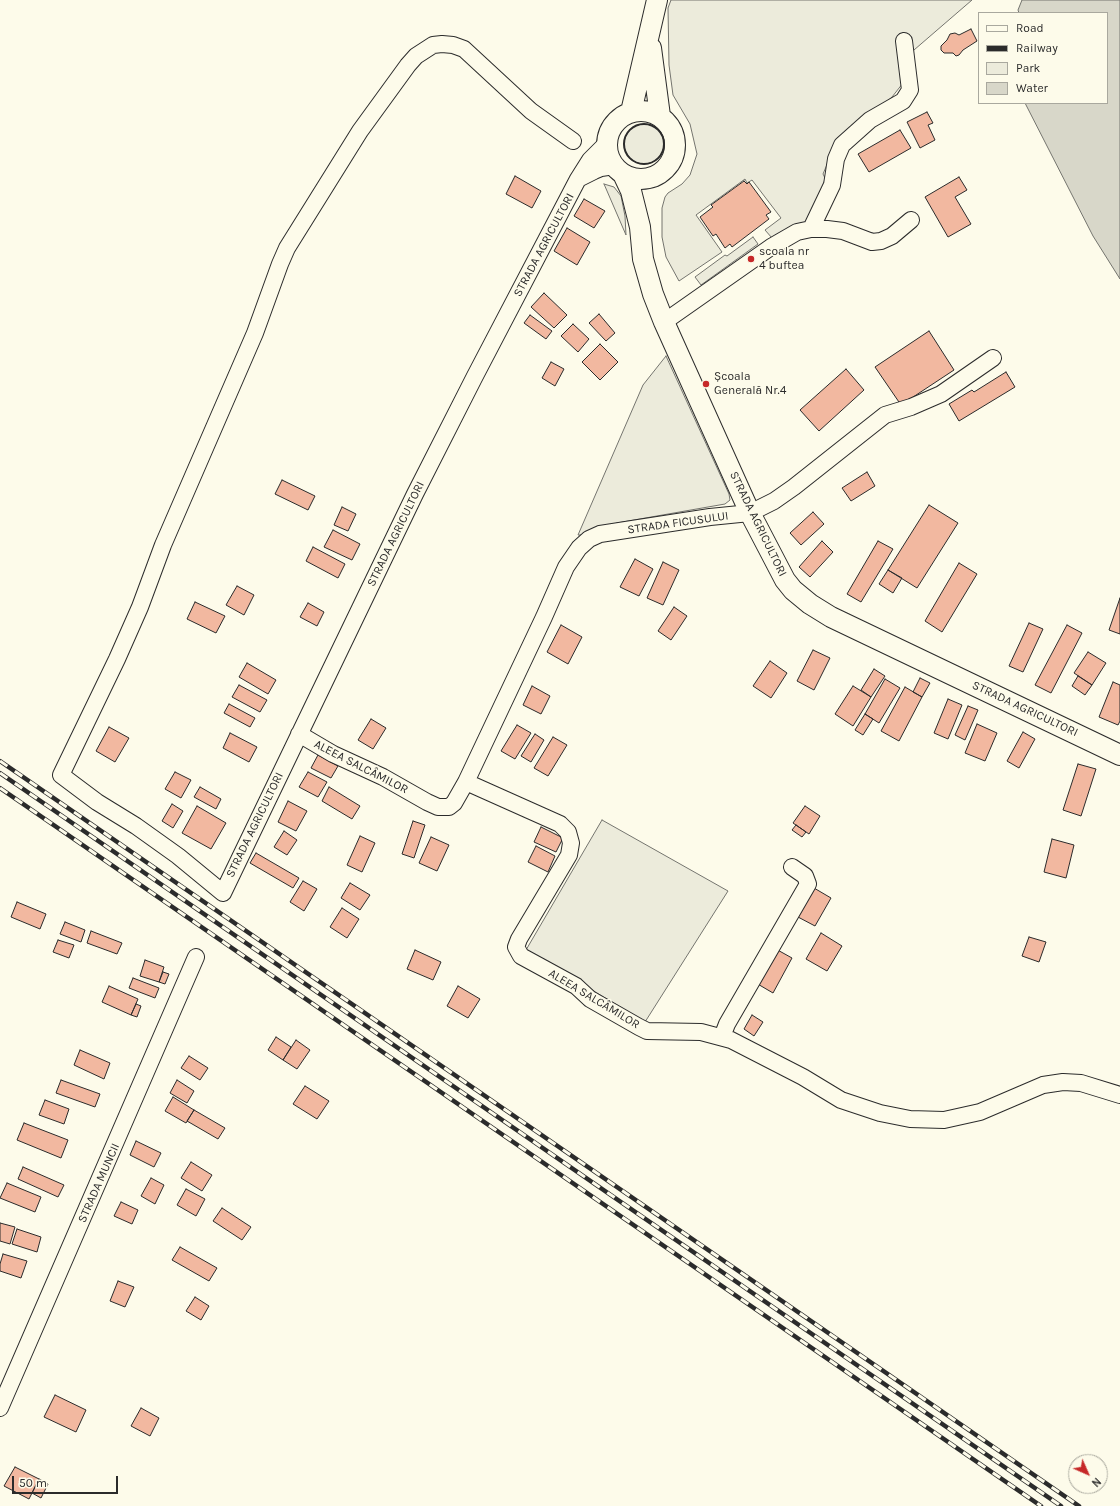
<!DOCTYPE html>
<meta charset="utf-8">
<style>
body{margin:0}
#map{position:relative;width:1120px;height:1506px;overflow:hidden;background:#fdfbea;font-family:Karla,sans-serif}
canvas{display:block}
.legend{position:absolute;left:978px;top:12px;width:130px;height:92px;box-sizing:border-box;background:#fdfbea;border:1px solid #a9a89e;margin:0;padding:5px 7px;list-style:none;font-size:12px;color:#2b2b2b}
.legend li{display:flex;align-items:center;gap:8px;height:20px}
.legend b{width:20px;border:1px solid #a9a89e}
.north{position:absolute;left:1068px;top:1454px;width:40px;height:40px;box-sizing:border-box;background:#fdfbea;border:1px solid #a9a89e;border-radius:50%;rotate:135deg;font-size:11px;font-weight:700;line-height:16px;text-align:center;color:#2b2b2b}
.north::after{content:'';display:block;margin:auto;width:14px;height:18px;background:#c62828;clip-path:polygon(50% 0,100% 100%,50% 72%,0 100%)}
.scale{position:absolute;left:12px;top:1476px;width:106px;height:18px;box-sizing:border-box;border:2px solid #2b2b2b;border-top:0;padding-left:5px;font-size:12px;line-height:14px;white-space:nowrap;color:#2b2b2b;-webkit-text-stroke:3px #fdfbea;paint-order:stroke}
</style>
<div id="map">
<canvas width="1120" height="1506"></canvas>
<ul class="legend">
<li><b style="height:5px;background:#fdfbea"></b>Road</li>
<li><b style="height:5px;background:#2b2b2b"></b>Railway</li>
<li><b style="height:11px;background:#ecebdb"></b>Park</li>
<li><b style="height:11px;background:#d8d7c9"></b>Water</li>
</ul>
<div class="north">N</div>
<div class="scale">50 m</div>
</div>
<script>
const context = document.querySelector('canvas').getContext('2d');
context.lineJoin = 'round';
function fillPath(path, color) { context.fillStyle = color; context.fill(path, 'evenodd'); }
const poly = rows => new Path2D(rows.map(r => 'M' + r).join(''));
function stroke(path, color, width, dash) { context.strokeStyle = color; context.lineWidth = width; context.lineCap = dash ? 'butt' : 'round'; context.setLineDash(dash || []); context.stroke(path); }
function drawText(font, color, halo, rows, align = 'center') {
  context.font = font + ' Karla,sans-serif'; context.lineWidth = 3; context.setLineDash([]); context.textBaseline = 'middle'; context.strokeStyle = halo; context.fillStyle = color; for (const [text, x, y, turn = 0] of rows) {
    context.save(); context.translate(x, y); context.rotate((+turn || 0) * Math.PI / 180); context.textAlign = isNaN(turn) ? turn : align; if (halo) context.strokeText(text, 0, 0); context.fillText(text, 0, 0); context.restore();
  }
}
const green = poly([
 [671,0,972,0,914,50,901,52,903,83,892,97,834,148,823,174,825,178,822,192,808,222,772,238,765,230,781,218,752,180,747,183,745,179,696,215,722,252,679,281,666,257,662,237,662,208,665,197,668,193,682,184,690,175,697,154,690,124,673,95,669,65,668,8,671,0],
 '624 144a20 20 0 1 1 40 0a20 20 0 1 1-40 0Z',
 [604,184,614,187,621,196,625,216,626,235,604,184],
 [753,237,758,244,701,285,695,277,725,255,727,256,753,237],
 [666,356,729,494,730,500,725,504,617,523,585,535,578,535,643,385,666,356],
 [602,820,728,891,645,1022,526,950,602,820]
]);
fillPath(green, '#ecebdb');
stroke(green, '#74746e', 1);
const water = poly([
 [1022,0,1120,0,1120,279,1093,236,1025,103,1107,103,1107,13,1019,13,1018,10,1022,0]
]);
fillPath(water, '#d8d7c9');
stroke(water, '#74746e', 1);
const building = poly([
 [971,29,977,41,963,50,959,55,956,56,953,53,944,53,941,50,941,46,947,40,950,34,955,33,959,35,971,29],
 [927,112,933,123,928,125,935,140,920,148,907,122,927,112],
 [900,130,911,148,869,172,858,154,900,130],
 [515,176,541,191,532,208,506,194,515,176],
 [959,177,967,190,955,197,971,224,948,237,925,197,959,177],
 [744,181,747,184,749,182,771,212,766,215,769,219,732,247,730,244,725,248,716,234,713,236,700,217,713,207,711,205,744,181],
 [584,199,605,211,594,228,574,216,584,199],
 [567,228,590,242,577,265,554,251,567,228],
 [544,293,567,315,554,328,531,307,544,293],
 [599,314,615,333,606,341,589,323,599,314],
 [530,315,552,331,546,339,524,323,530,315],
 [573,324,589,339,578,352,561,336,573,324],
 [929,331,954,370,901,405,875,367,929,331],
 [600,344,618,362,600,380,582,362,600,344],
 [551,362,564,369,555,386,542,378,551,362],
 [846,369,864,390,819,431,800,410,846,369],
 [1006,372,1015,387,959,421,949,404,972,390,974,392,1006,372],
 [867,472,875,486,851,501,842,488,867,472],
 [282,480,315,496,308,510,275,494,282,480],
 [929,505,958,523,917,588,888,570,929,505],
 [342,507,356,514,348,531,334,525,342,507],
 [813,512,824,524,801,545,790,533,813,512],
 [333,530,360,544,352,560,324,547,333,530],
 [822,541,833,552,810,577,799,567,822,541],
 [878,541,893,549,861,602,847,594,878,541],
 [313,547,345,564,338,578,306,561,313,547],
 [635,559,653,569,639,596,620,587,635,559],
 [663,562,679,570,663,605,647,598,663,562],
 [959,563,977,574,942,632,925,621,959,563],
 [888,570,902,578,893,593,879,584,888,570],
 [237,586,254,595,244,615,226,605,237,586],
 [1120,598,1120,634,1109,630,1120,598],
 [195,602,225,616,216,633,187,619,195,602],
 [308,603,324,612,317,626,300,617,308,603],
 [674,607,687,616,671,640,658,631,674,607],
 [1029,623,1043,629,1023,672,1009,666,1029,623],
 [561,625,582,637,568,664,547,652,561,625],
 [1067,625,1082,633,1051,693,1035,685,1067,625],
 [813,650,830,658,814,690,797,681,813,650],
 [1088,652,1106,663,1092,685,1074,673,1088,652],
 [770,661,787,673,771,698,753,686,770,661],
 [247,663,276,680,268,694,239,677,247,663],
 [874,669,885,676,871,697,861,690,874,669],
 [1078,676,1092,685,1085,695,1072,686,1078,676],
 [920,678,930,683,922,697,913,692,920,678],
 [885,679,900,688,879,723,865,714,885,679],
 [1113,682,1120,685,1120,721,1118,725,1099,717,1113,682],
 [239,685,267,700,260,712,232,697,239,685],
 [532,686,550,696,541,714,523,705,532,686],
 [853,686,871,697,853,726,835,714,853,686],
 [905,687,922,697,899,741,881,731,905,687],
 [948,699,962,705,948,739,934,733,948,699],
 [229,704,255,718,250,727,224,713,229,704],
 [968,706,978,710,965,740,955,735,968,706],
 [865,714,873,719,863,735,855,730,865,714],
 [371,719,386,728,373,749,358,740,371,719],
 [977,724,997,733,985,761,965,753,977,724],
 [517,725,531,733,515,759,501,751,517,725],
 [109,727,129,738,115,762,96,751,109,727],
 [1023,732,1035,739,1019,768,1007,761,1023,732],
 [230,733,257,747,249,762,223,748,230,733],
 [535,734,544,740,531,762,521,756,535,734],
 [553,737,567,745,548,776,534,768,553,737],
 [318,755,338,766,331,778,311,768,318,755],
 [1078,764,1096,769,1081,816,1063,810,1078,764],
 [175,772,191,780,181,798,165,789,175,772],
 [308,772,327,782,318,797,299,787,308,772],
 [200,787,221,799,216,809,194,797,200,787],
 [329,787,360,806,352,819,322,801,329,787],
 [288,801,307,811,296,831,278,822,288,801],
 [172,804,183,811,173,828,162,821,172,804],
 [197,806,226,823,211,849,182,833,197,806],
 [805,806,820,816,809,834,793,823,805,806],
 [413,821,425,825,414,858,402,854,413,821],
 [796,825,806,832,802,837,792,830,796,825],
 [541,827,563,838,556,852,534,842,541,827],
 [284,831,297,840,287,855,274,847,284,831],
 [360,836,375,843,362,872,347,865,360,836],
 [431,837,449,845,437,871,419,863,431,837],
 [1052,839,1074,845,1066,878,1044,872,1052,839],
 [536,846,555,856,548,872,528,862,536,846],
 [256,853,299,878,293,888,250,863,256,853],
 [303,881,317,889,304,911,290,902,303,881],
 [350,883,370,895,360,910,341,898,350,883],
 [814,888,831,898,815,926,798,917,814,888],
 [17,902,46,914,40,929,11,917,17,902],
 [342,908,359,919,347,938,330,927,342,908],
 [65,922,85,930,81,942,60,934,65,922],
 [91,931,122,943,117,954,87,943,91,931],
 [821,933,842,946,827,971,806,959,821,933],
 [1029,937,1046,942,1039,962,1022,956,1029,937],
 [58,940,74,945,69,958,53,952,58,940],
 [774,948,792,958,773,993,756,983,774,948],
 [415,950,441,962,433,980,407,969,415,950],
 [145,960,164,967,159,982,140,976,145,960],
 [163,972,169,974,165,984,159,982,163,972],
 [133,978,159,988,155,998,129,988,133,978],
 [109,986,138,999,131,1015,102,1002,109,986],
 [458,986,480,999,468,1018,447,1006,458,986],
 [136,1004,141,1006,137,1017,131,1015,136,1004],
 [752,1015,763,1022,754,1036,744,1029,752,1015],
 [276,1037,291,1047,283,1060,268,1050,276,1037],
 [296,1040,310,1050,297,1069,283,1060,296,1040],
 [80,1050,110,1063,104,1079,74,1065,80,1050],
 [189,1056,208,1068,200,1080,181,1068,189,1056],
 [61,1080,100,1094,95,1107,56,1093,61,1080],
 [177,1080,194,1091,187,1103,170,1093,177,1080],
 [305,1086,329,1101,317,1119,293,1104,305,1086],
 [173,1097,194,1110,186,1123,165,1111,173,1097],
 [45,1100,69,1109,64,1124,39,1115,45,1100],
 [194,1110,225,1128,218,1139,187,1121,194,1110],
 [24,1123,68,1140,61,1158,17,1140,24,1123],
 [136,1141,161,1153,154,1167,130,1155,136,1141],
 [191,1162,212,1175,202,1191,181,1178,191,1162],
 [23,1167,64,1185,58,1197,18,1179,23,1167],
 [151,1178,164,1185,155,1204,141,1196,151,1178],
 [7,1183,41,1197,35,1212,0,1198,7,1183],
 [186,1189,205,1199,196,1216,177,1205,186,1189],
 [121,1202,138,1210,132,1224,114,1216,121,1202],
 [222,1208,251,1227,242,1240,213,1221,222,1208],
 [0,1223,15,1227,10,1244,0,1241,0,1223],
 [17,1229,41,1237,37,1252,12,1244,17,1229],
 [180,1247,217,1268,209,1281,172,1260,180,1247],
 [3,1254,27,1261,21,1278,0,1271,0,1264,3,1254],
 [118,1281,134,1287,125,1307,110,1301,118,1281],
 [195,1297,209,1306,201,1320,186,1311,195,1297],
 [55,1395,86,1410,76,1432,44,1417,55,1395],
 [141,1408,159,1418,150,1436,131,1426,141,1408],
 [15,1467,39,1479,29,1499,4,1486,15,1467],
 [39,1479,48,1484,41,1498,32,1493,39,1479]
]);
fillPath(building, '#f2b8a0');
stroke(building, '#2b2b2b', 1);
const minor = poly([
 [573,141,531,111,464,49,453,45,442,44,433,45,416,56,408,65,360,131,287,248,280,264,255,333,163,545,140,607,117,659,61,775,97,802,136,826,178,856,223,893,415,494,475,376,578,179,590,160,607,143],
 [578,179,594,171,601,168,614,166],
 [811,229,832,185,836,159,842,145,870,120,903,101,910,90,904,41],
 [664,322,771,247,797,232,811,229,827,229,843,231,872,242,881,241,892,236,911,220],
 [299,734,333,754,383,777,427,802,438,807,449,807,454,803,466,782,544,617,566,567,579,548,589,539,600,534,710,517,750,513,774,501,794,487,885,415,911,407,941,394,993,358],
 [466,782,560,824,568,832,571,843,569,855,519,939,516,947,521,956,576,986,590,999,639,1027,647,1031,701,1032,731,1040,803,1077,841,1100,880,1113,910,1119,944,1120,980,1112,1043,1085,1063,1082,1081,1083,1120,1095],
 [722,1037,727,1024,808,884,805,876,792,867],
 [0,1408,196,957]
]);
const major = poly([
 [651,48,660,116],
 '607 145a34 34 0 1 1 68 0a34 34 0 1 1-68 0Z',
 [631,112,657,0],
 [623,174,631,191,640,227,643,259,653,294,664,322,750,513,785,580,793,590,810,604,831,617,1120,755]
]);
stroke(minor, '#2b2b2b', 18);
stroke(major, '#2b2b2b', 22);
stroke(minor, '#fdfbea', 16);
stroke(major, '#fdfbea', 20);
const rail = poly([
 [0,761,1079,1506],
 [0,773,1061,1506],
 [0,788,1041,1506]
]);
stroke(rail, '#2b2b2b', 4.5);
stroke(rail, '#fdfbea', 3, [9]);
stroke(poly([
 '624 144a20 20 0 1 1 40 0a20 20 0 1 1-40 0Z'
]), '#2b2b2b', 2);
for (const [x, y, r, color] of [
 [751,259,4,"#c62828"],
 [706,384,4,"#c62828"]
]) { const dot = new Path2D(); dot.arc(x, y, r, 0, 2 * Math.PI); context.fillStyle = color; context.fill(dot); stroke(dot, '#fdfbea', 1.5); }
drawText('12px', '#2b2b2b', '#fdfbea', [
 ["STRADA AGRICULTORI",544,245,-62],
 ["STRADA FICUSULUI",678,523,-8],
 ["STRADA AGRICULTORI",758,524,64],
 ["STRADA AGRICULTORI",396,534,-64],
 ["STRADA AGRICULTORI",1025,709,25],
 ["ALEEA SALCÂMILOR",361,767,27],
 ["STRADA AGRICULTORI",255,825,-64],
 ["ALEEA SALCÂMILOR",594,999,31],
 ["STRADA MUNCII",99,1183,-66]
]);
drawText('12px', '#2b2b2b', '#fdfbea', [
 ["scoala nr",759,252],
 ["4 buftea",759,266],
 ["Școala",714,377],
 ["Generală Nr.4",714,391]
], 'left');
</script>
